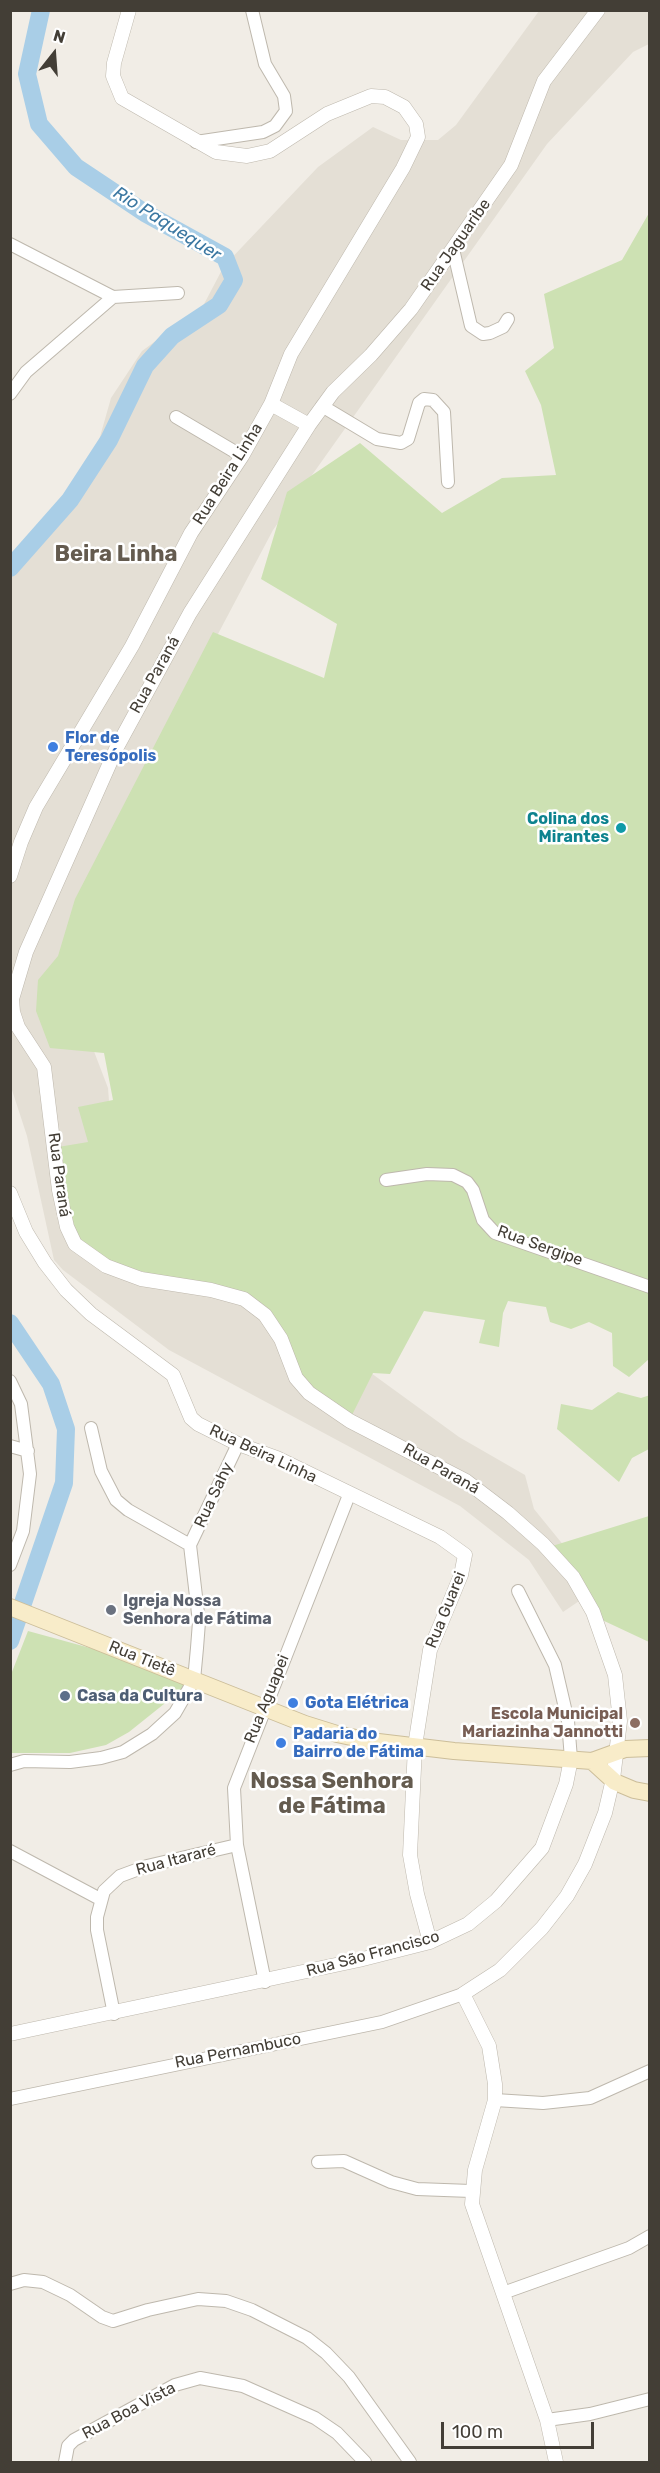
<!DOCTYPE html>
<meta charset="utf-8">
<style>
body{margin:0}
#map{position:relative;width:660px;height:2473px;overflow:hidden;background:#f1ede6;font-family:Rubik,sans-serif}
canvas{display:block}
.frame{position:absolute;inset:0;border:12px solid #433e36;pointer-events:none}
.north{position:absolute;left:24px;top:24px;width:60px;height:60px;-webkit-text-stroke:4px #fff;paint-order:stroke;rotate:17deg;font-size:16px;font-weight:700;line-height:24px;text-align:center;color:#433e36}
.north::after{content:'';display:block;margin:auto;width:21px;height:27px;background:#433e36;clip-path:polygon(50% 0,100% 100%,50% 72%,0 100%)}
.scale{position:absolute;left:441px;top:2422px;width:153px;height:27px;box-sizing:border-box;border:3px solid #433e36;border-top:0;padding-left:8px;font-size:18px;line-height:21px;white-space:nowrap;color:#433e36;-webkit-text-stroke:4px #fff;paint-order:stroke}
</style>
<div id="map">
<canvas width="660" height="2473"></canvas>
<div class="frame"></div>
<div class="north">N</div>
<div class="scale">100 m</div>
</div>
<script>
const context = document.querySelector('canvas').getContext('2d');
context.lineJoin = 'round';
function fillPath(path, color) { context.fillStyle = color; context.fill(path, 'evenodd'); }
const poly = rows => new Path2D(rows.map(r => 'M' + r).join(''));
function stroke(path, color, width, dash) { context.strokeStyle = color; context.lineWidth = width; context.lineCap = dash ? 'butt' : 'round'; context.setLineDash(dash || []); context.stroke(path); }
function drawText(font, color, halo, rows, align = 'center') {
  context.font = font + ' Rubik,sans-serif'; context.lineWidth = 5; context.setLineDash([]); context.textBaseline = 'middle'; context.strokeStyle = halo; context.fillStyle = color; for (const [text, x, y, turn = 0] of rows) {
    context.save(); context.translate(x, y); context.rotate((+turn || 0) * Math.PI / 180); context.textAlign = isNaN(turn) ? turn : align; if (halo) context.strokeText(text, 0, 0); context.fillText(text, 0, 0); context.restore();
  }
}
fillPath(poly([
 [539,11,649,11,649,44,633,52,547,144,273,530,200,668,82,1020,108,1088,111,1127,199,1248,459,1437,525,1475,534,1509,569,1552,588,1595,563,1612,529,1560,460,1506,169,1350,63,1270,54,1260,27,1136,11,1087,10,569,54,527,90,472,111,398,142,351,203,306,224,266,318,167,373,127,401,140,438,140,456,125]
]), '#e4dfd5');
fillPath(poly([
 [649,213,649,1359,629,1377,613,1366,612,1333,589,1322,571,1329,550,1322,546,1307,508,1301,503,1313,499,1347,479,1343,485,1320,424,1311,390,1374,373,1373,352,1415,310,1390,261,1318,240,1301,111,1262,88,1252,74,1232,58,1147,88,1142,78,1107,113,1100,104,1053,50,1048,36,1011,38,980,58,956,75,899,213,632,324,678,337,624,261,579,287,492,360,443,442,513,502,478,556,475,541,405,525,371,554,348,544,294,622,260],
 [618,1392,641,1398,650,1395,649,1449,632,1458,619,1482,557,1429,561,1404,592,1410],
 [649,1516,649,1642,600,1619,549,1547],
 [28,1631,167,1669,194,1680,129,1732,106,1745,70,1753,11,1753,10,1677]
]), '#cde1b3');
stroke(poly([
 [10,568,70,500,109,440,145,366,172,336,219,305,234,280,225,257,145,213,76,167,39,124,27,74,41,10],
 [10,1323,51,1384,66,1429,64,1483,10,1641]
]), '#a9cee7', 18);
const minor = poly([
 [196,142,263,132,275,126,286,111,284,96,265,64,252,10],
 [10,244,113,297,178,293],
 [453,249,471,326,483,334,490,333,503,327,508,319],
 [10,394,26,372,113,297],
 [322,406,377,439,401,443,408,439,419,403,424,399,433,400,444,412,448,482],
 [176,417,242,456],
 [386,1180,427,1174,453,1175,467,1182,473,1190,483,1220,495,1233,650,1287],
 [10,1381,21,1404,30,1474,23,1531,10,1565],
 [91,1428,101,1471,116,1500,128,1510,190,1545],
 [10,1446,28,1451],
 [190,1545,238,1444],
 [518,1591,555,1665,568,1721,571,1759],
 [10,1765,24,1761,70,1762,101,1758,123,1752,152,1734,175,1713,194,1680,197,1648,199,1622,190,1545],
 [10,1851,100,1899],
 [265,1982,237,1845,234,1788,349,1495],
 [114,2014,97,1930,97,1917,104,1891,120,1876,147,1866,237,1845],
 [10,2099,382,2022,463,1994],
 [495,2100,543,2103,590,2098,650,2071],
 [318,2162,344,2161,391,2182,417,2189,471,2191],
 [10,2284,24,2280,43,2282,70,2295,102,2317,113,2321,148,2310,198,2299,226,2301,252,2310,307,2338,326,2353,349,2377,410,2462],
 [503,2293,629,2248,650,2236],
 [547,2420,590,2414,650,2399],
 [65,2462,68,2446,74,2440,175,2385,200,2378,243,2386,315,2418,337,2433,365,2462]
]);
const tertiary = poly([
 [271,404,309,425,333,392,371,355,411,309,511,165,544,81,598,10],
 [309,425,190,613,117,747,26,952,12,999,13,1012,18,1027,44,1067,59,1190,67,1227,75,1244,106,1266,141,1279,211,1290,244,1299,265,1315,281,1339,296,1378,309,1393,350,1421,466,1481,508,1513,543,1544,573,1577,593,1612,615,1675,620,1721,613,1779,605,1813,585,1864,567,1896,542,1928,500,1970,463,1994,489,2046,495,2084,495,2100,475,2170,472,2204,547,2420,556,2462],
 [10,876,21,842,36,807,132,646,191,533,242,456,271,404,291,354,403,168,418,137,416,124,404,107,385,97,371,96,327,114,270,151,247,156,216,152,122,98,113,76,114,63,129,10],
 [10,1193,26,1232,45,1263,66,1290,91,1314,173,1375,191,1418,198,1424,238,1444,277,1458,440,1537,465,1555,461,1575,430,1650,415,1746,410,1855,417,1894,430,1942],
 [10,2034,359,1960,430,1942,468,1924,496,1901,542,1848,566,1784,571,1759]
]);
const secondary = poly([
 [10,1607,305,1724,337,1734,370,1741,454,1751,592,1761,625,1749,650,1748],
 [592,1761,615,1782,634,1790,650,1793]
]);
stroke(minor, '#beb8ad', 14);
stroke(tertiary, '#beb8ad', 15);
stroke(secondary, '#ccbe9a', 18);
stroke(minor, '#fff', 12);
stroke(tertiary, '#fff', 14);
stroke(secondary, '#f8ecc9', 16);
for (const [x, y, r, color] of [
 [53,747,6,"#3f7fe0"],
 [621,828,6,"#0f9aa8"],
 [111,1610,6,"#6b7280"],
 [65,1696,6,"#5c6f8a"],
 [293,1703,6,"#3f7fe0"],
 [635,1723,6,"#8d6e63"],
 [281,1743,6,"#3f7fe0"]
]) { const dot = new Path2D(); dot.arc(x, y, r, 0, 2 * Math.PI); context.fillStyle = color; context.fill(dot); stroke(dot, '#fff', 2); }
drawText('16px', '#433e36', '#fff', [
 ["Rua Jaguaribe",456,245,-55],
 ["Rua Beira Linha",228,474,-58],
 ["Rua Paraná",155,675,-61],
 ["Rua Paraná",59,1175,82],
 ["Rua Sergipe",540,1246,20],
 ["Rua Beira Linha",263,1454,25],
 ["Rua Paraná",441,1469,30],
 ["Rua Sahy",214,1495,-65],
 ["Rua Guarei",446,1610,-68],
 ["Rua Tietê",142,1659,22],
 ["Rua Aguapei",267,1699,-68],
 ["Rua Itararé",176,1860,-15],
 ["Rua São Francisco",373,1954,-15],
 ["Rua Pernambuco",238,2051,-11],
 ["Rua Boa Vista",129,2411,-28]
]);
drawText('bold 16px', '#366cbe', '#fff', [
 ["Flor de",65,738],
 ["Teresópolis",65,756],
 ["Gota Elétrica",305,1703],
 ["Padaria do",293,1734],
 ["Bairro de Fátima",293,1752]
], 'left');
drawText('bold 16px', '#0d838f', '#fff', [
 ["Colina dos",609,819],
 ["Mirantes",609,837]
], 'right');
drawText('bold 16px', '#5b616d', '#fff', [
 ["Igreja Nossa",123,1601],
 ["Senhora de Fátima",123,1619]
], 'left');
drawText('bold 16px', '#4e5e75', '#fff', [
 ["Casa da Cultura",77,1696]
], 'left');
drawText('bold 16px', '#785e54', '#fff', [
 ["Escola Municipal",623,1714],
 ["Mariazinha Jannotti",623,1732]
], 'right');
drawText('italic 18px', '#3c78a2', '#fff', [
 ["Rio Paquequer",167,224,32]
]);
drawText('bold 22px', '#645b4f', '#fff', [
 ["Beira Linha",116,555],
 ["Nossa Senhora",332,1782],
 ["de Fátima",332,1807]
]);
</script>
